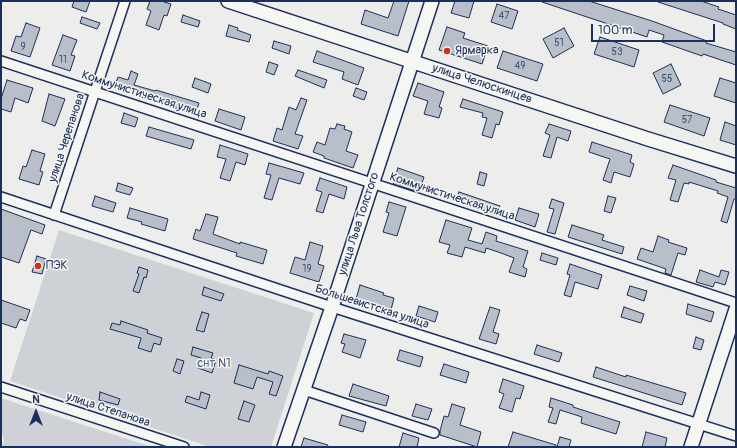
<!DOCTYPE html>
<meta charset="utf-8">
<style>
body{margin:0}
#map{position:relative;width:737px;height:448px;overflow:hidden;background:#edeeec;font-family:Pangolin,sans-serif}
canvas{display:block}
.frame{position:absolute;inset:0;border:2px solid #1b2f5e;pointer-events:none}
.north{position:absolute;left:16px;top:392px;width:40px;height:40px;-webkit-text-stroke:3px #f6f6f2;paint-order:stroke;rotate:0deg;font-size:11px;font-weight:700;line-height:16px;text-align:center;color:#1b2f5e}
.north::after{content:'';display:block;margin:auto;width:14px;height:18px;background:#1b2f5e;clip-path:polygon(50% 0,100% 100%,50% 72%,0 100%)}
.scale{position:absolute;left:591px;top:24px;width:124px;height:18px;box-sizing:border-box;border:2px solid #1b2f5e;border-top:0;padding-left:5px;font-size:12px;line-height:14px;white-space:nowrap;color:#1b2f5e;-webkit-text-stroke:3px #f6f6f2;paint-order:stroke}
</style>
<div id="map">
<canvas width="737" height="448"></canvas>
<div class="frame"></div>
<div class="north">N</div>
<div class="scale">100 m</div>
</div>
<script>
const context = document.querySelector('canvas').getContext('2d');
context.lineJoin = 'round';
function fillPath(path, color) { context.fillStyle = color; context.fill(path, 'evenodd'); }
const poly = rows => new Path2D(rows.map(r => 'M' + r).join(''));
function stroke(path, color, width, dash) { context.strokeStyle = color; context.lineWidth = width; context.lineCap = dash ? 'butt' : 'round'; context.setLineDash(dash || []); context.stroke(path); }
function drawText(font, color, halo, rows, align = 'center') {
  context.font = font + ' Pangolin,sans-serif'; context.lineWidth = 3; context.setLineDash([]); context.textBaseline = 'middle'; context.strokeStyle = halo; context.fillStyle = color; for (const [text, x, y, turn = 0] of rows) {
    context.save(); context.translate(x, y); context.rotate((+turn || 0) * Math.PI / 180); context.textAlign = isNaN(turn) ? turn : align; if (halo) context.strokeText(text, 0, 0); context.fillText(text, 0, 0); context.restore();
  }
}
fillPath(poly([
 [59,230,314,313,271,447,210,447,10,381],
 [1,398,152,447,2,447,4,441,1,427]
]), '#ced2d7');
const building = poly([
 [74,1,90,1,86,12,72,7,74,1],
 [150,1,161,1,171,4,167,16,164,15,159,30,146,25,151,11,147,9,150,1],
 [394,1,409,1,398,36,361,24,365,10,388,18,394,1],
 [455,1,474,1,469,18,451,13,455,1],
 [542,1,589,1,652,21,707,41,706,43,736,52,736,65,703,54,702,56,662,42,664,35,649,30,647,37,542,2,542,1],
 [659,1,701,1,719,7,718,9,736,15,736,29,723,24,723,23,658,2,659,1],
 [497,4,518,11,512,29,491,22,497,4],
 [183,15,200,21,198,27,181,22,183,15],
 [82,17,100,23,97,29,80,23,82,17],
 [26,23,40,28,30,57,11,51,16,36,21,37,26,23],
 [229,25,238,28,237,30,251,35,249,42,226,36,229,25],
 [447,27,465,33,463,38,488,46,482,64,439,50,447,27],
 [564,28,574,46,553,58,543,39,564,28],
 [63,35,77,40,71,55,75,56,70,71,52,65,63,35],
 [600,37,639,50,634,67,594,54,600,37],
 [274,41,291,46,289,54,272,48,274,41],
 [317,51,364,68,358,85,342,79,344,72,313,62,317,51],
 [503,51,543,64,537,81,497,68,503,51],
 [269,62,278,65,274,75,266,72,269,62],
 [671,64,681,85,663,94,653,73,671,64],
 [298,70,327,80,324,88,295,76,298,70],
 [131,71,138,74,134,85,155,91,156,90,199,103,195,115,148,98,147,99,124,91,125,88,115,85,118,77,128,80,131,71],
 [195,78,211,84,208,93,192,87,195,78],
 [720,78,736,83,736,103,714,96,720,78],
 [7,80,33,88,28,103,15,98,11,112,1,109,1,99,7,80],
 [418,83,444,92,439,107,442,108,439,118,424,114,428,101,413,96,418,83],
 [356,88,367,92,364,100,353,96,356,88],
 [49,94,65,99,55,126,42,121,49,94],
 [301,98,307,100,295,134,303,136,298,149,273,141,277,128,282,130,289,107,296,110,301,98],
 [463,99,503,112,499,125,496,124,492,138,482,135,487,118,482,117,483,113,460,107,463,99],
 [670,105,710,118,704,136,664,122,670,105],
 [219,109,245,117,241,130,215,121,219,109],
 [124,113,138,118,135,127,121,123,124,113],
 [725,122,736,126,736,145,720,140,725,122],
 [337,124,345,126,344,129,352,132,346,151,358,155,353,168,324,158,324,156,313,152,317,142,325,145,330,128,335,129,337,124],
 [549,124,571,131,568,141,557,137,551,158,543,156,550,135,545,133,549,124],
 [149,127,194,140,191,149,146,136,149,127],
 [592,142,632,155,630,162,634,164,630,177,614,172,611,183,603,180,610,159,589,152,592,142],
 [220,145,248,154,245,165,236,162,230,181,220,178,226,159,217,157,220,145],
 [32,150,45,154,40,171,43,172,39,185,19,179,23,166,26,167,32,150],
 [269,163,304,173,300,184,279,178,272,200,264,198,271,175,266,174,269,163],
 [673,165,716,180,716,182,736,188,736,199,734,199,727,223,721,221,728,197,717,193,718,191,689,182,689,184,684,183,678,202,670,200,676,180,668,178,673,165],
 [398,168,424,177,419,192,393,184,398,168],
 [480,172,487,174,484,186,477,184,480,172],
 [320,178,347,187,344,199,329,194,323,213,316,211,322,192,316,190,320,178],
 [118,183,133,188,130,195,116,191,118,183],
 [459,192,500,206,497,215,456,201,459,192],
 [95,196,116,203,113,212,92,206,95,196],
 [608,196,616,198,611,213,604,211,608,196],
 [552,199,564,203,555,234,547,232,554,209,549,208,552,199],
 [389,202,406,207,397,236,383,232,389,213,386,212,389,202],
 [130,208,168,219,165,231,141,224,142,222,127,218,130,208],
 [519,208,539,214,535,227,515,220,519,208],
 [1,209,45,225,42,234,31,230,19,263,1,257,1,209],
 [206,214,218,217,213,234,240,244,240,242,267,250,263,264,236,256,237,253,193,239,196,229,200,231,206,214],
 [446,220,472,228,468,240,482,244,486,232,497,236,496,241,528,251,523,267,527,269,525,277,509,272,514,258,501,253,486,248,485,253,465,247,462,257,447,253,450,245,439,242,446,220],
 [572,225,604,235,602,240,624,247,622,254,568,237,572,225],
 [658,236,669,240,668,242,687,248,685,255,678,253,671,275,665,273,666,269,637,259,641,248,653,252,658,236],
 [310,242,323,246,318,264,324,266,319,282,290,273,295,257,305,260,310,242],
 [542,253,558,258,556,265,540,260,542,253],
 [37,256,46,259,42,274,32,272,37,256],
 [570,264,602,275,598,289,575,282,571,297,564,295,570,275,567,274,570,264],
 [139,267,148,270,146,278,144,277,139,293,133,291,139,274,137,273,139,267],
 [700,270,719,277,721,270,729,272,725,285,715,282,713,287,696,282,700,270],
 [360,285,384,293,383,295,394,298,391,310,356,299,360,285],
 [630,286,647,291,644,301,627,295,630,286],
 [204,287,224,294,221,301,202,295,204,287],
 [1,300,30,310,26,321,20,319,16,328,1,323,1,300],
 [688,304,714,312,711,322,686,314,688,304],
 [419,306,438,312,435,322,416,316,419,306],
 [490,307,500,310,493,332,499,334,496,344,479,339,490,307],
 [624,307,644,314,641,323,621,317,624,307],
 [202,312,209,314,204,332,196,330,202,312],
 [121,321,148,330,147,333,162,338,160,345,154,343,151,352,138,348,141,339,141,338,110,329,112,323,120,325,121,321],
 [344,334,366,340,360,358,342,352,345,344,341,343,344,334],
 [696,337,704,340,701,350,693,348,696,337],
 [537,345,562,353,559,362,534,354,537,345],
 [193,347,213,353,211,358,216,360,212,373,198,368,201,358,191,355,193,347],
 [400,350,423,357,420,367,397,360,400,350],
 [177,359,184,361,180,374,173,371,177,359],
 [444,364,469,372,466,383,440,375,444,364],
 [239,365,268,374,269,371,283,376,276,396,269,394,273,382,257,377,253,389,234,383,239,365],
 [596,367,626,377,626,375,686,393,682,405,593,377,596,367],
 [503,379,524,386,520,399,516,398,512,412,499,408,504,394,499,392,503,379],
 [353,384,389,396,386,406,349,396,353,384],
 [100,392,120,399,118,405,99,400,100,392],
 [201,392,210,395,206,409,185,402,187,396,199,400,201,392],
 [551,398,573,405,573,407,620,422,616,434,581,423,582,417,560,410,556,424,548,422,553,408,549,407,551,398],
 [244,401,255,405,249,422,238,419,244,401],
 [416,404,432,409,428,420,412,416,416,404],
 [452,404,465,408,460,425,481,432,477,447,440,435,440,431,444,416,448,417,452,404],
 [342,415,366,422,363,432,339,425,342,415],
 [513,432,556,445,556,447,508,447,513,432],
 [646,432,667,438,665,447,642,447,646,432],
 [403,433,419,438,417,447,399,447,403,433],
 [560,437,571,440,569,447,557,447,560,437],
 [304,438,328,445,327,447,301,447,304,438]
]);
fillPath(building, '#b9bfc8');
stroke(building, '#1b2f5e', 1);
const street = poly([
 [1,61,736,303],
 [1,197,332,307,736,436],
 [54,215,125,1],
 [1,387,184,447],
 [304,390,434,433]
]);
const secondary = poly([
 [228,1,648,139,736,166],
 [284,447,332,307,432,1],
 [691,447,736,309]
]);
stroke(street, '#1b2f5e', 12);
stroke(secondary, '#1b2f5e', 16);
stroke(street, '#f6f6f2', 9);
stroke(secondary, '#f6f6f2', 13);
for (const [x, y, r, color] of [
 [447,51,4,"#c8321e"],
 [38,266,4,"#c8321e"]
]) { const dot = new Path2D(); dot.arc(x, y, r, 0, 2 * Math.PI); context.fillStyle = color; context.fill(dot); stroke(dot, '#f6f6f2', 1.5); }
drawText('10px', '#425378', null, [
 ["47",504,16],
 ["51",559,43],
 ["9",23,47],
 ["53",617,52],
 ["11",63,60],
 ["49",520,66],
 ["55",667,79],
 ["57",687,120],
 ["19",307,269]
]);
drawText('12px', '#1b2f5e', '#f6f6f2', [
 ["Ярмарка",455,51],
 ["ПЭК",46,266]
], 'left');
drawText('12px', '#1b2f5e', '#f6f6f2', [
 ["улица Челюскинцев",482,84,18],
 ["Коммунистическая улица",144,95,18],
 ["улица Черепанова",67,138,-72],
 ["Коммунистическая улица",452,197,18],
 ["улица Льва Толстого",359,224,-72],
 ["Большевистская улица",372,307,18],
 ["улица Степанова",108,410,18]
]);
drawText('12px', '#48587c', '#f6f6f2', [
 ["снт N1",214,364]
]);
</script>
